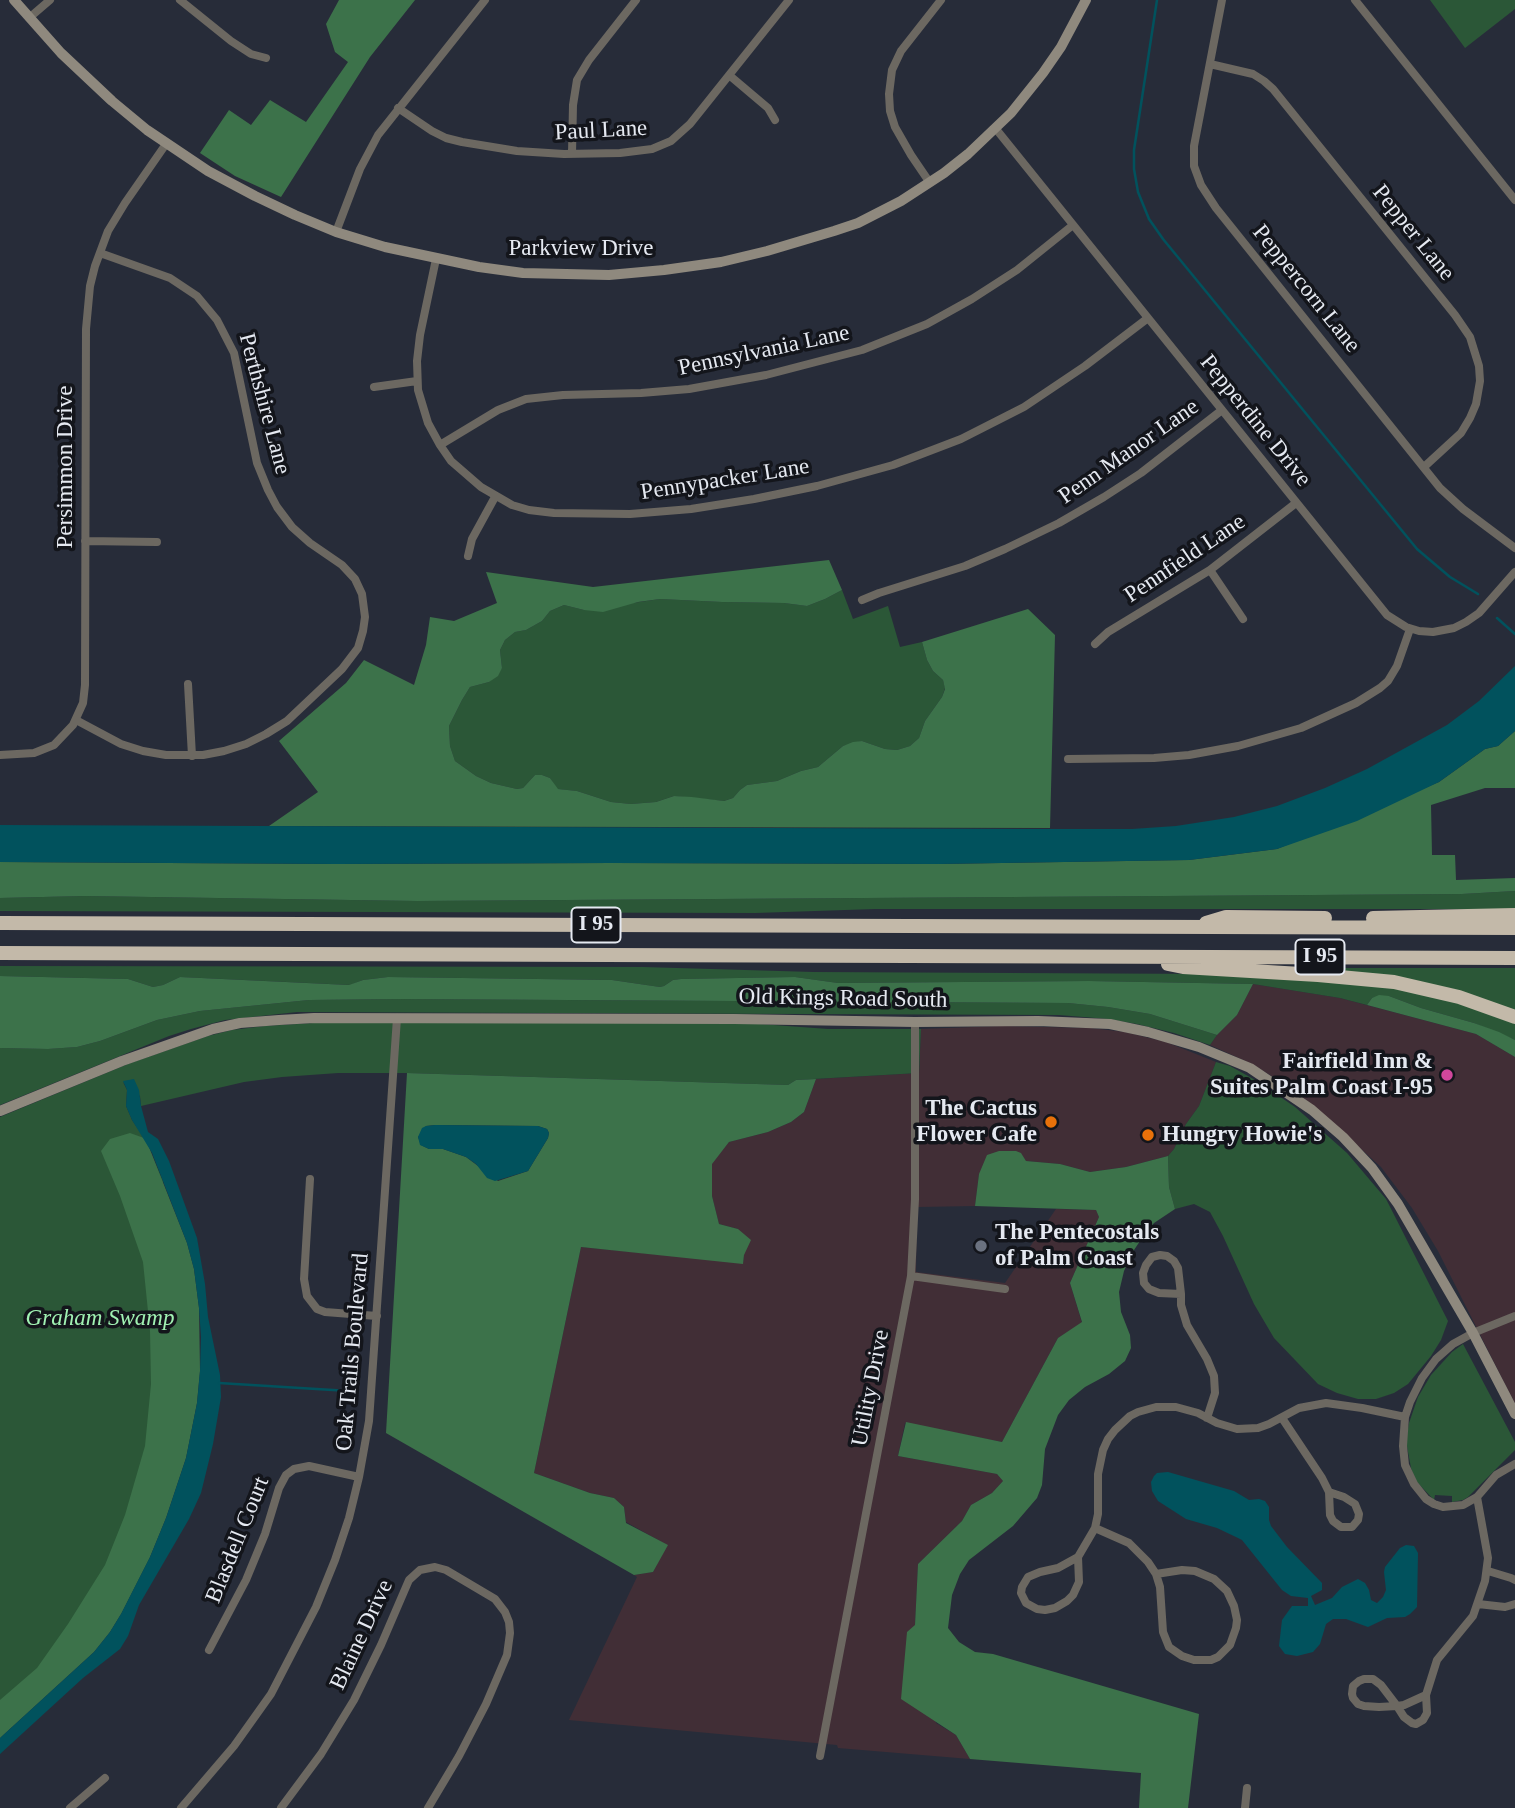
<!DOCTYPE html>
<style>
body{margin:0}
canvas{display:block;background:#272c39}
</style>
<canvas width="1515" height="1808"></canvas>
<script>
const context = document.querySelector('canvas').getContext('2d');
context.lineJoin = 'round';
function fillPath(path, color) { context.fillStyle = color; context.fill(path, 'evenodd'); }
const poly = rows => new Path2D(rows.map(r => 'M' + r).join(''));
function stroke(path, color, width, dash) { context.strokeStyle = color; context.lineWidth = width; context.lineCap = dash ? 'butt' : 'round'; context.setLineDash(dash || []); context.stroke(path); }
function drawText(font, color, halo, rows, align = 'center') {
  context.font = font + ' "Times New Roman",serif'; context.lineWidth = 7; context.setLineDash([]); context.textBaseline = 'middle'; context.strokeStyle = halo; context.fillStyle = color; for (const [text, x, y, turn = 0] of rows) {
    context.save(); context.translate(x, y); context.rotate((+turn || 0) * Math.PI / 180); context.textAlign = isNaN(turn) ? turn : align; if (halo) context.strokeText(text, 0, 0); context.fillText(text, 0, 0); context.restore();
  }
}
fillPath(poly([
 [1253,984,1340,998,1476,1034,1515,1057,1515,1404,1438,1251,1412,1208,1381,1167,1310,1103,1278,1080,1252,1064,1210,1045,1217,1035,1237,1015],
 [1001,1026,1091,1028,1125,1032,1166,1042,1216,1062,1199,1106,1186,1124,1174,1149,1168,1156,1126,1167,1090,1172,1060,1164,1026,1161,1021,1154,979,1174,975,1206,917,1207,916,1272,1005,1283,1056,1209,1096,1210,1099,1217,1070,1283,1082,1323,1058,1338,1002,1442,905,1423,898,1456,997,1474,1003,1481,992,1493,971,1505,962,1521,918,1564,915,1625,936,1723,956,1735,970,1759,838,1748,837,1745,569,1720,637,1577,634,1575,653,1572,667,1545,626,1522,624,1507,614,1498,590,1493,534,1473,581,1247,743,1263,744,1255,738,1229,719,1224,712,1196,711,1164,729,1142,768,1132,791,1122,804,1112,816,1079,919,1073,921,1029]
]), '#412e36');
fillPath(poly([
 [1430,0,1515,0,1515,9,1465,48],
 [842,590,853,619,888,606,900,647,922,642,927,660,933,671,943,680,945,688,942,697,925,721,919,738,910,746,897,750,885,749,862,741,843,746,818,767,801,771,777,781,747,785,740,790,733,798,724,801,674,796,656,802,631,804,611,802,577,791,557,789,550,778,542,775,535,775,523,788,517,789,491,783,476,776,455,761,450,746,449,726,462,700,470,687,489,682,502,668,500,650,505,640,515,632,526,630,542,621,550,611,564,605,584,610,660,599,722,602,784,603,807,606,825,599],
 [1515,891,1515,909,875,909,755,913,0,911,0,898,85,896,417,901,1462,894],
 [0,966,643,967,813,972,1211,974,1354,982,1434,995,1515,1022,1515,1040,1474,1023,1421,1008,1389,996,1372,998,1367,1005,1340,998,1253,984,1089,981,838,983,795,977,681,979,673,980,664,986,660,987,612,980,388,977,363,980,350,985,180,977,163,985,153,987,128,979,0,976],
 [1324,968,1515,968,1515,1013,1320,971],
 [400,999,1068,1003,1108,1007,1150,1014,1217,1035,1210,1045,1174,1033,1137,1024,1108,1019,1059,1015,297,1012,225,1020,191,1029,169,1036,0,1105,0,1048,48,1049,77,1047,100,1041,157,1020,200,1011,309,1000],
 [314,1023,746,1023,828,1029,921,1029,919,1073,796,1080,788,1085,407,1073,338,1073,282,1077,244,1082,141,1106,140,1096,123,1082,127,1090,126,1106,132,1120,144,1138,163,1181,150,1557,121,1614,0,1738,0,1117,128,1064,208,1036,232,1030,265,1026],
 [1216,1062,1230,1066,1257,1081,1295,1107,1347,1153,1386,1199,1448,1321,1441,1340,1431,1356,1408,1384,1394,1393,1376,1399,1358,1399,1337,1393,1318,1384,1274,1338,1254,1304,1223,1236,1210,1212,1194,1204,1175,1209,1169,1187,1168,1156,1174,1149,1186,1124,1199,1106],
 [1463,1344,1515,1442,1515,1450,1468,1497,1463,1500,1452,1502,1452,1496,1435,1495,1434,1500,1416,1481,1411,1468,1406,1441,1409,1423,1418,1397,1431,1375,1452,1352]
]), '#2b5737');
fillPath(poly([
 [339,0,415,0,370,57,281,197,235,176,200,153,229,110,251,125,270,100,306,122,348,62,335,52,326,24],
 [829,560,842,590,825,599,807,606,784,603,722,602,660,599,638,602,603,612,584,610,564,605,550,611,542,621,526,630,515,632,505,640,500,650,502,668,498,676,489,682,470,687,462,700,449,726,450,746,455,761,476,776,491,783,517,789,523,788,535,775,542,775,550,778,558,789,577,791,611,802,631,804,656,802,674,796,692,797,724,801,733,798,740,790,747,785,777,781,801,771,818,767,843,746,853,742,862,741,885,749,897,750,910,746,919,738,925,721,942,697,945,689,943,680,933,671,927,660,922,642,1028,609,1055,635,1050,828,269,826,318,792,279,741,346,683,364,660,414,685,426,645,430,617,454,621,497,603,486,572,593,587],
 [1515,731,1515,788,1485,788,1431,805,1432,855,1455,855,1456,880,1515,878,1515,891,1462,894,417,901,85,896,0,898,0,862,336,864,612,863,939,864,1189,860,1277,849,1439,782,1485,749,1498,746],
 [0,976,128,979,153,987,163,985,180,977,349,985,363,980,388,977,612,980,660,987,664,986,673,980,681,979,795,977,838,983,1089,981,1253,984,1237,1015,1217,1035,1150,1014,1108,1007,1068,1003,400,999,309,1000,200,1011,157,1020,100,1041,77,1047,48,1049,0,1048],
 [1379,995,1389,996,1421,1008,1474,1023,1499,1032,1515,1040,1515,1057,1476,1034,1367,1005,1372,998],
 [407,1073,788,1085,796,1080,816,1079,804,1112,791,1122,768,1132,729,1142,712,1164,712,1196,719,1224,738,1229,751,1240,744,1255,743,1264,581,1247,534,1473,590,1493,614,1498,624,1507,626,1523,668,1545,653,1572,634,1575,386,1433],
 [435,1125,538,1126,547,1129,549,1133,548,1138,528,1171,498,1181,466,1157,443,1149,429,1149,421,1145,418,1137,426,1126],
 [130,1133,144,1138,149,1147,187,1243,194,1269,199,1308,200,1371,197,1403,186,1458,166,1518,150,1557,121,1614,110,1632,94,1652,0,1738,0,1700,37,1668,68,1624,105,1565,125,1515,145,1446,151,1384,150,1331,143,1262,120,1196,101,1151,110,1139],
 [999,1151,1016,1151,1021,1153,1026,1161,1060,1164,1090,1172,1126,1167,1168,1156,1169,1187,1175,1209,1154,1223,1144,1235,1132,1253,1124,1271,1119,1292,1121,1312,1130,1335,1131,1348,1125,1361,1109,1374,1085,1387,1069,1400,1058,1415,1045,1449,1042,1485,1037,1498,1013,1526,969,1560,960,1574,952,1595,948,1628,959,1642,975,1652,993,1654,1199,1714,1188,1808,1139,1808,1141,1773,970,1759,956,1735,901,1699,907,1632,915,1625,918,1564,962,1521,971,1505,992,1493,1003,1481,997,1474,898,1456,906,1422,1002,1442,1058,1338,1082,1322,1070,1283,1099,1217,1096,1210,975,1206,979,1174,987,1155]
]), '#3c724a');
fillPath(poly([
 [1515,666,1515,731,1498,746,1485,749,1439,782,1357,821,1277,849,1189,860,939,864,612,863,336,864,0,862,0,825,1031,829,1132,829,1176,826,1234,817,1277,806,1325,788,1367,769,1447,725,1479,701],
 [134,1079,139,1090,141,1106,148,1132,158,1139,169,1161,197,1238,205,1284,208,1317,220,1375,221,1397,213,1444,201,1493,189,1519,139,1605,128,1636,120,1649,83,1678,0,1754,0,1738,94,1652,110,1632,121,1614,150,1557,166,1518,186,1458,197,1403,200,1371,201,1337,199,1308,194,1269,187,1243,152,1153,132,1120,126,1106,127,1090,123,1081],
 [435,1125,538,1126,547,1129,549,1133,548,1138,528,1171,495,1181,487,1178,476,1164,466,1157,443,1149,429,1149,420,1145,418,1137,422,1128,426,1126],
 [1168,1472,1234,1491,1249,1500,1259,1499,1265,1501,1269,1507,1269,1520,1271,1526,1287,1547,1322,1583,1322,1590,1311,1596,1315,1605,1332,1598,1342,1587,1358,1579,1365,1583,1369,1590,1371,1600,1377,1603,1383,1597,1386,1590,1384,1572,1385,1567,1400,1548,1406,1545,1414,1546,1418,1553,1417,1607,1410,1614,1405,1617,1387,1618,1368,1627,1346,1619,1333,1619,1326,1624,1320,1644,1313,1652,1297,1656,1285,1654,1279,1646,1282,1620,1292,1606,1308,1606,1308,1598,1291,1596,1282,1590,1242,1540,1238,1538,1217,1528,1186,1519,1158,1501,1152,1491,1151,1482,1154,1476,1157,1473]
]), '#01525d');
stroke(poly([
 [1157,0,1134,150,1134,169,1138,192,1149,219,1163,239,1417,549,1450,577,1478,594],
 [1497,618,1515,634],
 [219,1383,349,1391]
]), '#01525d', 2.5);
stroke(poly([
 [180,0,231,41,251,54,266,58],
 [1222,0,1194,146,1194,166,1201,185,1216,208,1440,488,1463,509,1515,548],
 [1355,0,1515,200],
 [29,18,50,0],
 [1210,64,1253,74,1264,81,1273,89,1455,315,1470,337,1479,366,1480,381,1476,404,1470,418,1461,433,1424,467],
 [729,75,768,108,775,120],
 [398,108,432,131,446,138,462,142,517,151,564,154,620,153,652,149,671,141,690,124,789,0],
 [996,129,1387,615,1406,627,1419,631,1433,632,1454,628,1466,622,1479,613,1515,572],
 [572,154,573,105,577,80,589,60,636,0],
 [930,183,911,155,895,127,890,111,889,94,892,70,901,51,941,0],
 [336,232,360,169,378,135,485,0],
 [436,259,420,335,417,361,418,390,428,423,440,445,451,461,481,487,512,505,529,510,554,513,630,514,691,509,754,499,817,486,893,465,961,439,1024,407,1085,366,1148,318],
 [374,387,417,381],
 [440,445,498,410,526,399,563,395,641,393,689,389,766,375,862,350,927,324,972,299,1017,270,1073,225],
 [85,541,157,542],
 [468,556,472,539,495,497],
 [1210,570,1243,619],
 [862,600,879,593,965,566,1005,549,1059,523,1104,497,1141,473,1222,410],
 [1095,644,1108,632,1210,570,1296,503],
 [188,684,192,756],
 [76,720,121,744,143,751,166,755,203,755,224,751,246,744,266,734,287,721,342,669,358,648,363,631,365,617,362,594,355,579,342,565,310,543,292,527,277,507,268,490,257,463,234,353,217,320,197,296,170,278,100,253],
 [0,755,34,753,54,745,73,725,83,703,85,685,86,329,90,286,95,266,108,231,125,203,166,144],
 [1068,759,1154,758,1189,755,1238,746,1301,728,1356,703,1380,688,1388,681,1397,666,1410,629],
 [310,1179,304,1279,307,1296,317,1309,325,1312,377,1316],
 [911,1276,1005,1289],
 [1181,1294,1159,1293,1149,1289,1144,1283,1143,1273,1146,1265,1152,1257,1160,1255,1167,1256,1174,1261,1178,1268,1181,1294,1181,1305,1187,1325,1207,1359,1214,1376,1215,1393,1207,1418],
 [1515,1316,1473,1333,1453,1344,1436,1359,1422,1378,1410,1402,1405,1417,1403,1446,1405,1465,1414,1484,1426,1499,1434,1504,1443,1507,1463,1505,1477,1497,1496,1475,1515,1464],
 [1282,1418,1322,1478,1329,1492,1330,1515,1333,1521,1341,1527,1352,1527,1358,1520,1359,1514,1355,1504,1344,1497,1329,1492],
 [1095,1528,1129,1543,1148,1562,1156,1574,1160,1587,1163,1632,1169,1647,1182,1656,1194,1660,1211,1660,1218,1657,1230,1645,1236,1628,1237,1620,1234,1606,1227,1591,1214,1579,1195,1571,1182,1570,1156,1574],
 [1078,1557,1079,1582,1073,1595,1067,1601,1055,1608,1045,1610,1037,1609,1026,1603,1021,1593,1022,1587,1028,1577,1040,1572,1058,1568,1078,1557,1095,1528,1098,1514,1098,1474,1103,1450,1108,1439,1115,1430,1130,1416,1138,1412,1156,1407,1176,1407,1198,1413,1217,1423,1237,1429,1258,1428,1269,1424,1299,1408,1326,1403,1362,1408,1405,1417],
 [1488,1571,1511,1578,1515,1580],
 [1478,1604,1505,1607,1515,1604],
 [209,1650,246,1580,265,1534,279,1488,286,1475,294,1469,309,1466,359,1477],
 [1426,1695,1427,1713,1423,1720,1416,1724,1412,1723,1404,1717,1397,1706,1381,1685,1373,1679,1364,1679,1359,1681,1353,1686,1352,1694,1353,1698,1358,1704,1364,1706,1379,1707,1397,1706,1404,1705,1426,1695,1437,1660,1473,1616,1485,1581,1488,1558,1477,1497],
 [820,1756,911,1276,915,1199,915,1022],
 [70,1808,105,1778],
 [181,1808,234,1746,271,1694,316,1607,335,1560,349,1518,359,1477,369,1421,397,1018],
 [281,1808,321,1754,354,1700,381,1645,409,1580,420,1570,435,1567,446,1570,495,1599,505,1612,509,1622,510,1633,507,1655,486,1704,459,1756,428,1808],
 [1245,1808,1247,1788]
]), '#6c6861', 8);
stroke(poly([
 [14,0,61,53,112,101,147,130,208,171,255,196,295,215,336,232,385,247,479,267,523,273,609,275,664,270,721,262,767,251,834,231,858,223,901,201,944,173,968,154,1011,113,1043,73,1061,47,1086,0],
 [0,1111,122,1061,213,1029,240,1023,279,1020,314,1018,734,1019,915,1022,1038,1021,1110,1024,1148,1032,1199,1047,1250,1068,1312,1110,1343,1137,1372,1168,1398,1204,1473,1333,1515,1414]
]), '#8f897e', 10);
stroke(poly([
 [1373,918,1515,915],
 [0,923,1515,928],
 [1206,923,1226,917,1325,918],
 [0,953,1515,958],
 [1168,964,1183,967,1318,975,1394,982,1459,997,1515,1017]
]), '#c3b9a9', 14);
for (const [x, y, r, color] of [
 [1447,1075,7,"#d1479c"],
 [1051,1122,7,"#e8710a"],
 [1148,1135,7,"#e8710a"],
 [981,1246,7,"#6b7280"]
]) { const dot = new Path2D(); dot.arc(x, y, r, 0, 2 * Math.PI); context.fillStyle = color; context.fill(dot); stroke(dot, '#13151b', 2.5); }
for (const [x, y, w] of [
 [596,925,49],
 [1320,957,49]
]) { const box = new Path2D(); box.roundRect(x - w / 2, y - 17.5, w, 35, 5); context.fillStyle = '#13151b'; context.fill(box); stroke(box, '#e5e9f1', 2); }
drawText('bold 21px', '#e5e9f1', null, [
 ["I 95",596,925],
 ["I 95",1320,957]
]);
drawText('23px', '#e5e9f1', '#13151b', [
 ["Paul Lane",601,131,-3],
 ["Pepper Lane",1413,233,51],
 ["Parkview Drive",581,249],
 ["Peppercorn Lane",1306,289,51],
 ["Pennsylvania Lane",764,351,-12],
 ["Perthshire Lane",264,404,75],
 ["Pepperdine Drive",1255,421,51],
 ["Penn Manor Lane",1129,452,-35],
 ["Persimmon Drive",66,467,-90],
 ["Pennypacker Lane",725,480,-9],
 ["Pennfield Lane",1185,559,-34],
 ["Old Kings Road South",843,999,1],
 ["Oak Trails Boulevard",353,1352,-85],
 ["Utility Drive",871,1388,-79],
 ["Blasdell Court",238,1540,-68],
 ["Blaine Drive",362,1635,-65]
]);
drawText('bold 23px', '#e5e9f1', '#13151b', [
 ["Fairfield Inn &",1433,1062],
 ["Suites Palm Coast I-95",1433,1088],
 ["The Cactus",1037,1109],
 ["Flower Cafe",1037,1135],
 ["Hungry Howie's",1162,1135,"left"],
 ["The Pentecostals",995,1233,"left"],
 ["of Palm Coast",995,1259,"left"]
], 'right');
drawText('italic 23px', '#a1f2b3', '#13151b', [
 ["Graham Swamp",100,1319]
]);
</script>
